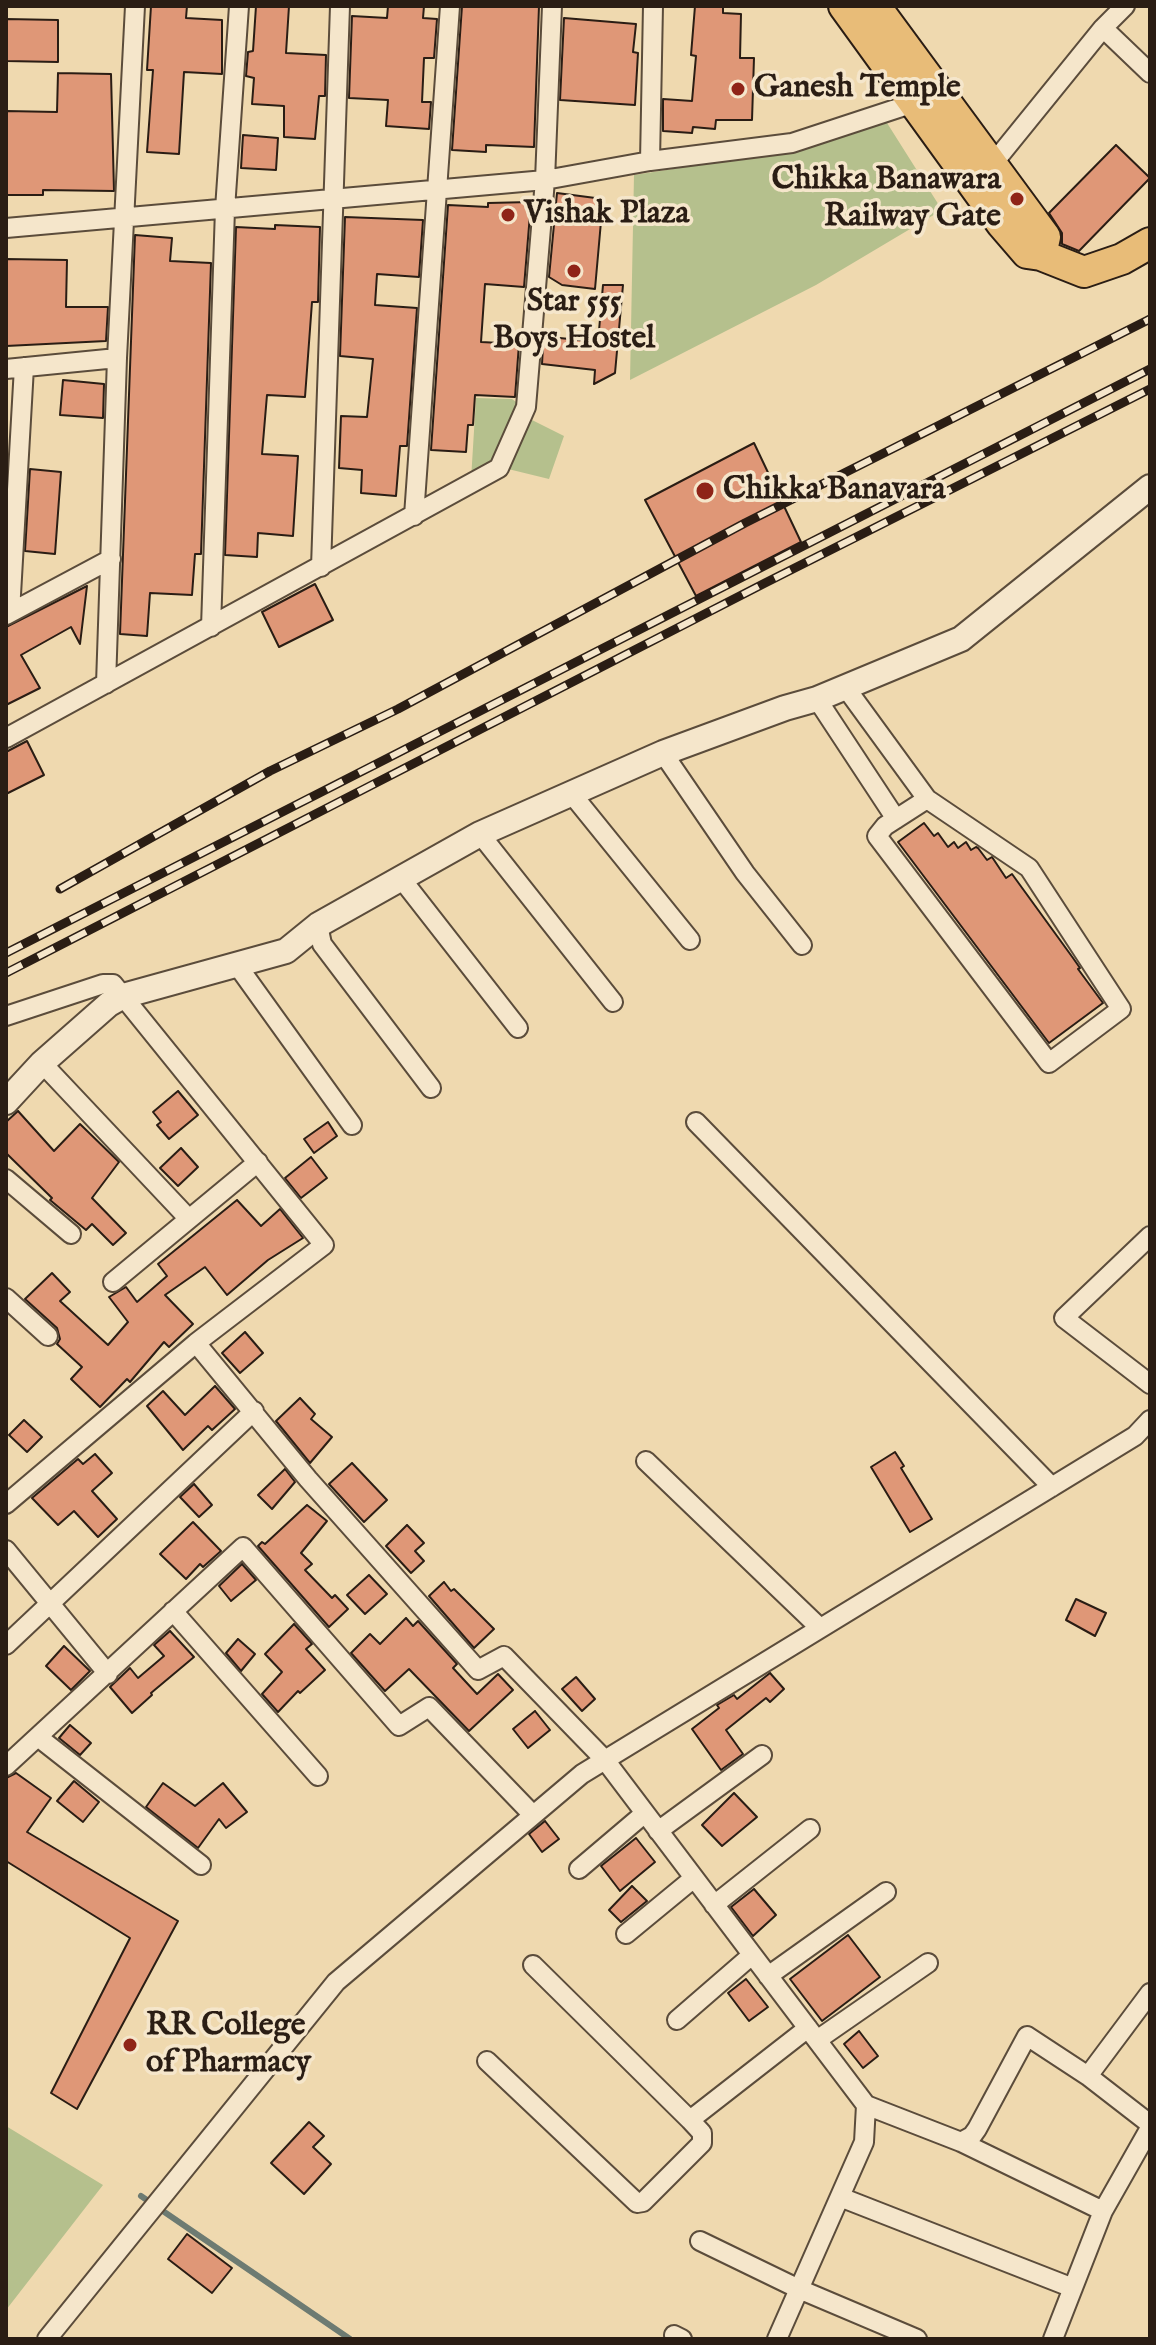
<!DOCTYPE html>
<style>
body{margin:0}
#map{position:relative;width:1156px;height:2345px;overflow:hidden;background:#efd9af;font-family:"IM FELL English",serif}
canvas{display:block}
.frame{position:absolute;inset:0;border:8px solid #2a1d14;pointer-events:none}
</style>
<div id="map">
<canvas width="1156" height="2345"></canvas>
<div class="frame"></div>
</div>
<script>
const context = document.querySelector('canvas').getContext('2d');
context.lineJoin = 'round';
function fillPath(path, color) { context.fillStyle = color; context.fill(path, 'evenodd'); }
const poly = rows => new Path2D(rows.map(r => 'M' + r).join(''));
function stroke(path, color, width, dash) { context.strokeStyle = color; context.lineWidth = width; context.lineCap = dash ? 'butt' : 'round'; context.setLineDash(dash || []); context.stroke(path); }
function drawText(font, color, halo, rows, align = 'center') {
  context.font = font + ' "IM FELL English",serif'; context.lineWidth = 7; context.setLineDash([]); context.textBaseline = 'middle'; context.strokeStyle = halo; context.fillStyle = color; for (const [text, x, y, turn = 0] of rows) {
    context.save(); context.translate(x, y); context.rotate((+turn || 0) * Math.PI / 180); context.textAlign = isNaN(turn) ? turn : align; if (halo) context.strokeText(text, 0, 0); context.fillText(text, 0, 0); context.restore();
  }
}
fillPath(poly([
 [882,115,942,210,816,285,630,380,634,175,796,150],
 [476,398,512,399,523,407,497,465,471,480],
 [526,417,564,436,549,479,504,468],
 [6,2126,103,2185,6,2310]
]), '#b5c08d');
stroke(poly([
 [141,2196,350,2339]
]), '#6d7b72', 6);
const building = poly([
 [151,6,187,6,186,18,222,20,222,74,184,72,179,154,147,152,153,70,147,70,151,6],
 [256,6,289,6,286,53,326,55,325,96,319,96,315,139,284,137,284,106,252,104,254,78,246,76,248,52,253,51,256,6],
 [388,6,424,6,423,18,437,19,434,58,424,58,422,102,431,102,429,129,386,126,388,100,349,98,352,16,387,18,388,6],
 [462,6,539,6,534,147,486,145,486,152,452,150,462,6],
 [695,6,723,6,723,13,741,14,740,58,754,58,752,120,716,120,715,129,693,127,692,133,663,131,663,99,692,101,696,56,691,55,695,6],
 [564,18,636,24,633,52,638,53,635,105,560,100,564,18],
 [6,19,58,20,58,62,6,61,6,19],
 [58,73,111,74,114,191,43,190,43,195,6,195,6,111,57,112,58,73],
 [243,135,278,138,276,170,241,168,243,135],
 [1116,145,1150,178,1079,251,1062,244,1062,233,1049,213,1116,145],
 [557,193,603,199,595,289,562,285,549,277,557,193],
 [531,202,524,287,485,284,481,342,519,344,515,397,475,395,473,425,468,425,466,452,431,450,448,205,488,207,488,203,531,202],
 [345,217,423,220,419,277,377,274,375,305,417,308,407,446,400,446,396,496,361,493,362,470,339,468,341,416,367,417,373,359,340,356,345,217],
 [275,225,320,227,318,302,312,302,305,397,267,395,262,454,298,456,293,536,258,533,257,557,225,555,236,227,275,229,275,225],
 [135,235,172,238,170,261,211,263,201,554,195,554,192,595,150,593,147,636,120,634,135,235],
 [6,259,67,260,66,307,108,307,106,341,6,346,6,259],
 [603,285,623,285,615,373,594,384,595,370,542,364,543,346,549,346,550,337,598,342,603,285],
 [63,380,104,384,103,418,60,415,63,380],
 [754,443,801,542,696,596,645,500,754,443],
 [30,469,61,472,55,554,25,551,30,469],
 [315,584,333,620,279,647,262,612,315,584],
 [87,586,80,644,71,627,21,655,40,688,6,705,6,627,87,586],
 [27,741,44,775,6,794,6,752,27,741],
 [924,823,934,836,938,833,948,847,954,842,958,848,966,842,971,850,976,847,978,848,987,860,992,857,1006,878,1012,874,1073,958,1080,968,1078,969,1103,1003,1049,1043,898,842,924,823],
 [178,1091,198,1115,169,1139,157,1125,161,1122,153,1112,178,1091],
 [18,1111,54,1151,80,1124,119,1162,92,1198,126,1233,113,1245,92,1224,86,1230,50,1200,52,1198,6,1153,6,1122,18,1111],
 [328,1122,337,1136,314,1153,304,1139,328,1122],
 [181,1148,198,1167,178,1186,160,1168,181,1148],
 [311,1157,327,1178,301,1198,285,1178,311,1157],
 [237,1200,261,1226,280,1209,303,1238,268,1260,227,1295,205,1267,165,1295,193,1324,169,1347,164,1342,130,1382,127,1379,100,1407,71,1379,82,1367,57,1344,60,1339,57,1328,25,1299,52,1273,70,1292,60,1301,108,1345,128,1322,109,1297,126,1287,137,1302,167,1276,158,1264,237,1200],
 [245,1332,263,1353,240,1373,222,1353,245,1332],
 [215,1386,235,1409,212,1430,208,1426,183,1450,147,1406,163,1391,185,1415,215,1386],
 [300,1398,315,1414,311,1419,332,1437,310,1463,276,1421,300,1398],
 [24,1420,42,1437,27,1452,9,1435,24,1420],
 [895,1452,904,1466,901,1468,932,1519,910,1532,871,1467,895,1452],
 [95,1454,112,1473,92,1491,117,1519,98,1537,74,1511,58,1525,32,1498,78,1459,83,1464,95,1454],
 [352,1463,387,1500,364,1522,329,1484,352,1463],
 [285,1469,295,1482,272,1509,258,1495,285,1469],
 [194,1484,212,1505,199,1517,180,1497,194,1484],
 [307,1505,327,1521,301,1553,312,1564,305,1570,332,1598,335,1595,348,1609,329,1627,258,1546,262,1542,265,1544,307,1505],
 [193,1522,221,1551,203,1567,200,1564,186,1579,160,1554,193,1522],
 [407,1525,424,1543,415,1551,424,1561,411,1573,386,1546,407,1525],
 [242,1564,256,1580,231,1601,219,1586,242,1564],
 [369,1575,387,1594,365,1614,347,1595,369,1575],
 [444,1582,451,1591,454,1589,494,1629,474,1648,429,1596,444,1582],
 [1076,1599,1106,1613,1095,1636,1066,1620,1076,1599],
 [406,1618,413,1626,418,1621,457,1664,453,1668,477,1694,498,1674,513,1690,469,1731,409,1669,385,1691,351,1653,370,1634,380,1644,406,1618],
 [294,1624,312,1644,306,1649,325,1670,300,1693,298,1691,278,1712,262,1694,282,1672,265,1654,294,1624],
 [170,1631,194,1657,151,1693,152,1695,132,1713,110,1687,130,1668,138,1678,164,1656,154,1645,170,1631],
 [238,1639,255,1654,241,1671,226,1653,238,1639],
 [64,1646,90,1671,71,1690,46,1666,64,1646],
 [770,1673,784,1689,770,1702,766,1698,726,1730,743,1754,721,1770,692,1729,719,1708,717,1705,734,1695,737,1699,770,1673],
 [576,1677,595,1699,582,1711,562,1689,576,1677],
 [535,1711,550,1730,528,1748,513,1729,535,1711],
 [70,1725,91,1743,80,1755,59,1738,70,1725],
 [16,1773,51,1798,27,1832,178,1921,77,2109,51,2093,130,1938,6,1861,6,1778,16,1773],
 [74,1781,99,1802,83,1822,57,1801,74,1781],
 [163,1783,195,1806,223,1783,247,1812,226,1828,219,1819,198,1848,146,1807,163,1783],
 [734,1793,757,1817,722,1846,702,1825,734,1793],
 [545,1821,559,1839,542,1852,529,1834,545,1821],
 [636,1838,655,1862,620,1891,601,1866,636,1838],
 [632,1886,647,1901,621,1922,609,1910,632,1886],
 [754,1889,776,1915,753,1936,731,1907,754,1889],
 [848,1935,880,1977,822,2021,790,1979,848,1935],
 [746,1979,768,2007,749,2021,728,1993,746,1979],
 [859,2031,878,2056,863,2068,844,2044,859,2031],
 [309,2122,324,2136,313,2147,331,2164,304,2194,271,2163,309,2122],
 [187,2234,232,2268,212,2293,168,2259,187,2234]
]);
fillPath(building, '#df9777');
stroke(building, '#2a1d14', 2);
const minor = poly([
 [1103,28,1150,73],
 [650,161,653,6],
 [987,171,1103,28,1125,6],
 [6,228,545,180,650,161,792,143,923,100],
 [6,369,117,358],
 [414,516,450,6],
 [321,567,340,6],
 [10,612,24,367],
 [6,615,111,559],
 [211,627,225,209,239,6],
 [106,684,117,358,135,6],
 [846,688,927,799,1029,868,1121,1009,1049,1063,877,836,885,826,927,799],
 [817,699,896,819],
 [6,738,499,468,526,407,545,180,552,6],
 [663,753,745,873,802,945],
 [571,793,690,940],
 [480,834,613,1002],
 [400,877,518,1028],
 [318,925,322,944,431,1088],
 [237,965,352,1125],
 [6,1016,103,984,113,984,324,1245,196,1343,308,1479,478,1670,504,1656,605,1760,866,2105,864,2142,777,2339],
 [42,1063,189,1219],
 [696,1122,1052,1487],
 [6,1179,71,1234],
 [1150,1236,1064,1318,1150,1384],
 [113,1282,258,1162],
 [6,1298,48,1336],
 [646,1461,820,1628],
 [6,1504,196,1343],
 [6,1550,108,1674],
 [173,1611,318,1776],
 [6,1645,254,1411],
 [38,1737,201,1865],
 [6,1766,243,1547,399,1726,429,1707,533,1815],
 [658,1831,762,1755],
 [579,1869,645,1813],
 [714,1905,810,1829],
 [626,1934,694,1878],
 [533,1965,690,2120],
 [768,1976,886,1892],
 [677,2020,752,1955],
 [817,2040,928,1963],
 [487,2061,637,2203,643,2202,702,2143,702,2133,690,2120,808,2028],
 [1088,2076,1150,1993],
 [866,2105,961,2142,1103,2211,1053,2339],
 [961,2142,972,2136,977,2129,1027,2036,1088,2076,1150,2124],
 [840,2197,1073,2288],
 [1103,2211,1150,2128],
 [700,2241,799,2289,917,2339],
 [674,2335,682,2339],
 [47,2339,336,1982,582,1774,1135,1436,1150,1420]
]);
const tertiary = poly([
 [6,1102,42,1063,109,1004,123,996,286,951,318,925,480,834,663,753,785,708,817,699,961,639,1150,487]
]);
const primary = poly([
 [844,6,1002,224,1027,253,1041,255,1084,272,1122,259,1150,243],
 [875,6,1045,237,1041,255]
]);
stroke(minor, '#5b4c3b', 22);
stroke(tertiary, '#5b4c3b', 28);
stroke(primary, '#2a1d14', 34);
stroke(minor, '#f5e6cb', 18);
stroke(tertiary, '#f5e6cb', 24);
stroke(primary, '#e8bc78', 30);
const rail = poly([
 [60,889,270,771,398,709,745,523,1150,319],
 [6,953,1150,369],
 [6,973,765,583,1150,389]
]);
stroke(rail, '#2a1d14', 9);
stroke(rail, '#f5e6cb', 6, [18]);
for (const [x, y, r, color] of [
 [738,89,8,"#8f2418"],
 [1017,199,8,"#8f2418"],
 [508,215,8,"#8f2418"],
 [574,271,8,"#8f2418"],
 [705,491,10,"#8f2418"],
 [130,2045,8,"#8f2418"]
]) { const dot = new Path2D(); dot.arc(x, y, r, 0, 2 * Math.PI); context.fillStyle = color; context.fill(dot); stroke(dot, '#f5e6cb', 3); }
drawText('bold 32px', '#2a1d14', '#f5e6cb', [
 ["Ganesh Temple",754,89],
 ["Chikka Banawara",1001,181,"right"],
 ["Railway Gate",1001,218,"right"],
 ["Vishak Plaza",524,215],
 ["Star 555",574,303,"center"],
 ["Boys Hostel",574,340,"center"],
 ["Chikka Banavara",723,491],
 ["RR College",146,2027],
 ["of Pharmacy",146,2064]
], 'left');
</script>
